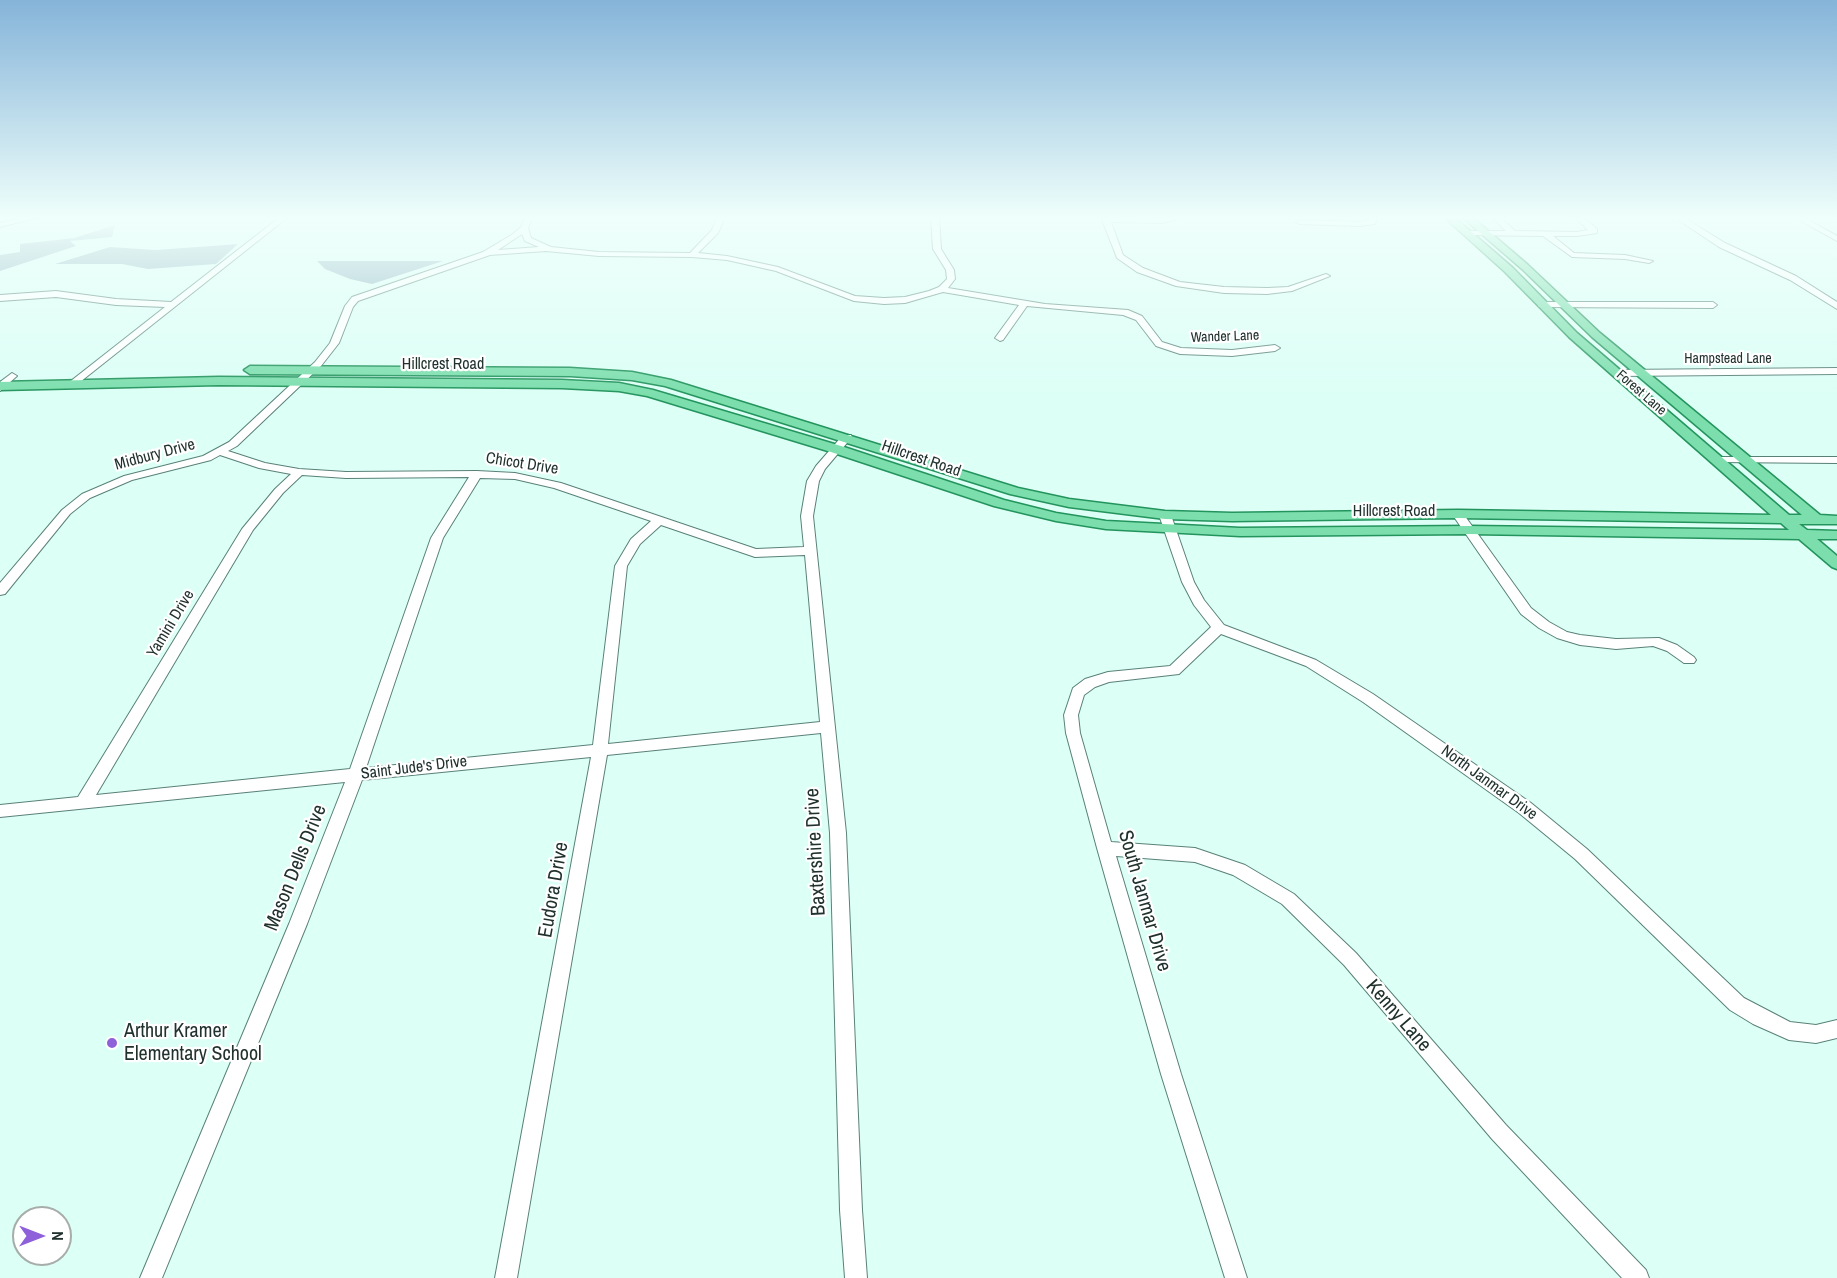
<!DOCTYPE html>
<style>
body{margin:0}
#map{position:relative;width:1837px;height:1278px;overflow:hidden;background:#dcfff6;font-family:"Archivo Narrow",sans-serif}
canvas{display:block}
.north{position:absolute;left:12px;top:1206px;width:60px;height:60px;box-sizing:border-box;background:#fff;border:2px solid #a6adab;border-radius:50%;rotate:90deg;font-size:16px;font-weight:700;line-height:24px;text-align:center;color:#21322e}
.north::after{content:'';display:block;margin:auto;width:21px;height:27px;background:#8e60d9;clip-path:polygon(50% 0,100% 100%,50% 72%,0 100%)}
</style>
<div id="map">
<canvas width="1837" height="1278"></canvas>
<div class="north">N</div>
</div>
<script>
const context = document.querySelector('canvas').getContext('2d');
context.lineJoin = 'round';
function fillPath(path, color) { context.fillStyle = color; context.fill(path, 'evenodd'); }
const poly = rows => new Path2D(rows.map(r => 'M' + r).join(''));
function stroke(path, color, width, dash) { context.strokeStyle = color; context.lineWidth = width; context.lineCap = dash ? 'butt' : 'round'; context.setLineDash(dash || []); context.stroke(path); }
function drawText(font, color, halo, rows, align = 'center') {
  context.font = font + ' "Archivo Narrow",sans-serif'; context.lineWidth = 4.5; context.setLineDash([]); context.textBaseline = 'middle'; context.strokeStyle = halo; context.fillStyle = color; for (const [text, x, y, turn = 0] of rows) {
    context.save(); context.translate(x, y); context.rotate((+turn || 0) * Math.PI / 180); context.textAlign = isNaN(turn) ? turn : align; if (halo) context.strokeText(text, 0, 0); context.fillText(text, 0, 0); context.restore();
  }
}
fillPath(poly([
 [115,225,112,237,70,241,76,246,0,271,0,255,20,252,20,244,74,238],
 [238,244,216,264,148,269,122,264,55,264,110,247,156,250],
 [317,261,443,261,372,284,350,279,325,269]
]), '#90b3c2');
const minor = poly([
 [25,217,39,217,0,227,0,223,25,217],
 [280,217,288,217,75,386,67,384,165,307,116,305,56,297,0,301,0,295,56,291,116,299,171,302,280,217],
 [525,217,533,217,528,228,531,238,551,247,599,252,690,253,712,230,717,217,725,217,718,233,698,253,727,256,778,267,855,296,884,298,905,297,929,291,939,287,947,279,946,270,933,249,931,217,939,217,941,249,954,270,955,279,948,288,1045,304,1128,310,1142,316,1162,342,1181,348,1232,350,1275,345,1280,348,1275,351,1232,356,1180,354,1156,346,1136,320,1123,315,1027,306,1003,340,1000,341,995,338,1019,305,943,292,905,303,884,304,854,301,776,271,727,260,692,257,599,256,546,251,490,255,358,301,353,307,339,343,321,366,237,446,228,451,265,463,299,469,346,472,477,471,515,473,561,483,756,549,804,547,801,516,807,481,816,466,843,435,851,435,852,437,825,469,819,481,813,516,846,833,862,1210,867,1278,845,1278,840,1210,830,833,821,733,607,755,517,1278,495,1278,591,757,362,780,307,924,162,1278,140,1278,289,924,345,782,0,817,0,805,78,797,242,529,275,489,291,474,259,468,220,455,211,460,132,480,90,498,70,514,5,594,0,595,0,583,62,510,82,494,124,476,203,456,229,442,315,362,330,343,345,306,352,297,483,252,513,234,521,227,525,217],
 [522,234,525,241,539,247,498,250,522,234],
 [302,475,346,478,469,477,431,538,350,769,96,795,253,530,283,493,302,475],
 [480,478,515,479,554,488,651,521,631,539,615,566,593,745,366,768,443,538,480,478],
 [661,525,755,557,805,555,820,722,608,744,627,566,640,544,661,525],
 [1101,217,1186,217,1162,223,1111,222,1123,255,1143,268,1180,282,1224,287,1267,288,1288,287,1326,274,1330,276,1292,291,1267,294,1224,293,1176,286,1137,272,1117,258,1101,217],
 [1369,217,1377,217,1375,224,1360,226,1300,224,1296,222,1300,220,1360,222,1369,220,1369,217],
 [1492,217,1500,217,1515,231,1577,232,1588,230,1575,217,1583,217,1597,229,1597,233,1577,236,1553,236,1574,253,1625,255,1653,261,1649,263,1625,259,1572,257,1543,236,1468,235,1464,233,1468,231,1506,231,1492,217],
 [1674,217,1683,217,1725,243,1796,276,1837,302,1837,309,1790,280,1719,247,1674,217],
 [1794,217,1803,217,1837,236,1837,241,1794,217],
 [1542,302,1713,302,1717,305,1713,308,1539,307,1538,305,1542,302],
 [1837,368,1837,374,1618,376,1613,373,1618,370,1837,368],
 [12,373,17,376,0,391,0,382,12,373],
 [1719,457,1837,457,1837,463,1715,462,1714,460,1719,457],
 [1458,510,1462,512,1531,608,1549,622,1567,632,1580,635,1616,639,1659,638,1677,645,1694,657,1696,660,1694,663,1684,663,1667,651,1653,646,1616,649,1580,645,1557,638,1539,628,1521,614,1452,514,1458,510],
 [1165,511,1171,515,1194,582,1204,600,1224,625,1316,660,1373,694,1531,803,1587,849,1744,998,1790,1022,1816,1025,1837,1020,1837,1038,1816,1043,1789,1040,1753,1024,1730,1010,1575,859,1519,813,1363,702,1306,666,1221,634,1179,674,1109,682,1095,687,1084,695,1078,715,1080,733,1111,842,1195,848,1245,865,1294,894,1356,953,1506,1125,1646,1270,1649,1278,1622,1278,1492,1139,1344,965,1282,904,1233,875,1195,862,1116,856,1181,1074,1247,1278,1225,1278,1161,1074,1097,848,1066,733,1064,715,1073,688,1085,679,1108,672,1170,666,1211,627,1194,605,1182,582,1159,515,1165,511]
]);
const major = poly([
 [1444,217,1454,217,1513,268,1577,333,1789,515,1802,515,1592,337,1522,269,1462,217,1472,217,1528,265,1600,333,1820,515,1837,516,1837,524,1799,524,1807,530,1837,531,1837,539,1817,539,1837,556,1837,569,1832,567,1799,539,1469,534,1240,536,1106,529,1056,521,994,506,831,452,647,396,619,391,562,388,219,385,0,390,0,382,219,377,562,380,619,383,653,390,841,446,1004,500,1056,513,1106,521,1240,528,1469,526,1789,530,1781,523,1458,518,1232,521,1165,519,1069,507,1010,494,665,386,632,380,570,376,250,374,244,370,250,366,570,368,632,372,671,380,1018,488,1069,499,1165,511,1232,513,1458,510,1771,515,1569,337,1505,272,1444,217]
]);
stroke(minor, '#598178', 2);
stroke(major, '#24945d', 3);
fillPath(minor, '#fff');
fillPath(major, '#7cdead');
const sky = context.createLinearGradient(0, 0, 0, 396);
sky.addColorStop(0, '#85b4d9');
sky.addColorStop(0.55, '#effffb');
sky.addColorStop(1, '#effffb00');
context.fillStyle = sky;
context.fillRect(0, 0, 1837, 396);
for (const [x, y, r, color] of [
 [112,1043,6,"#8e60d9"]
]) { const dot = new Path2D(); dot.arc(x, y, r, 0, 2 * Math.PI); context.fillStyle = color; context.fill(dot); stroke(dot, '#fff', 2); }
drawText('14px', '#21322e', '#fff', [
 ["Wander Lane",1225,337,-2],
 ["Hampstead Lane",1728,359],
 ["Forest Lane",1641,393,41]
]);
drawText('16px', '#21322e', '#fff', [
 ["Hillcrest Road",443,365],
 ["Midbury Drive",155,455,-15],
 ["Hillcrest Road",921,459,19],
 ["Chicot Drive",522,464,9],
 ["Hillcrest Road",1394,512],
 ["Yamini Drive",171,624,-59],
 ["Saint Jude's Drive",414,768,-7],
 ["North Janmar Drive",1489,783,36]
]);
drawText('20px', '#21322e', '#fff', [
 ["Baxtershire Drive",816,852,-93],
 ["Mason Dells Drive",296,868,-68],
 ["Eudora Drive",554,890,-80],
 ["South Janmar Drive",1144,901,74],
 ["Kenny Lane",1398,1016,49]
]);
drawText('20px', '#21322e', '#fff', [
 ["Arthur Kramer",124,1032],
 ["Elementary School",124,1055]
], 'left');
</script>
